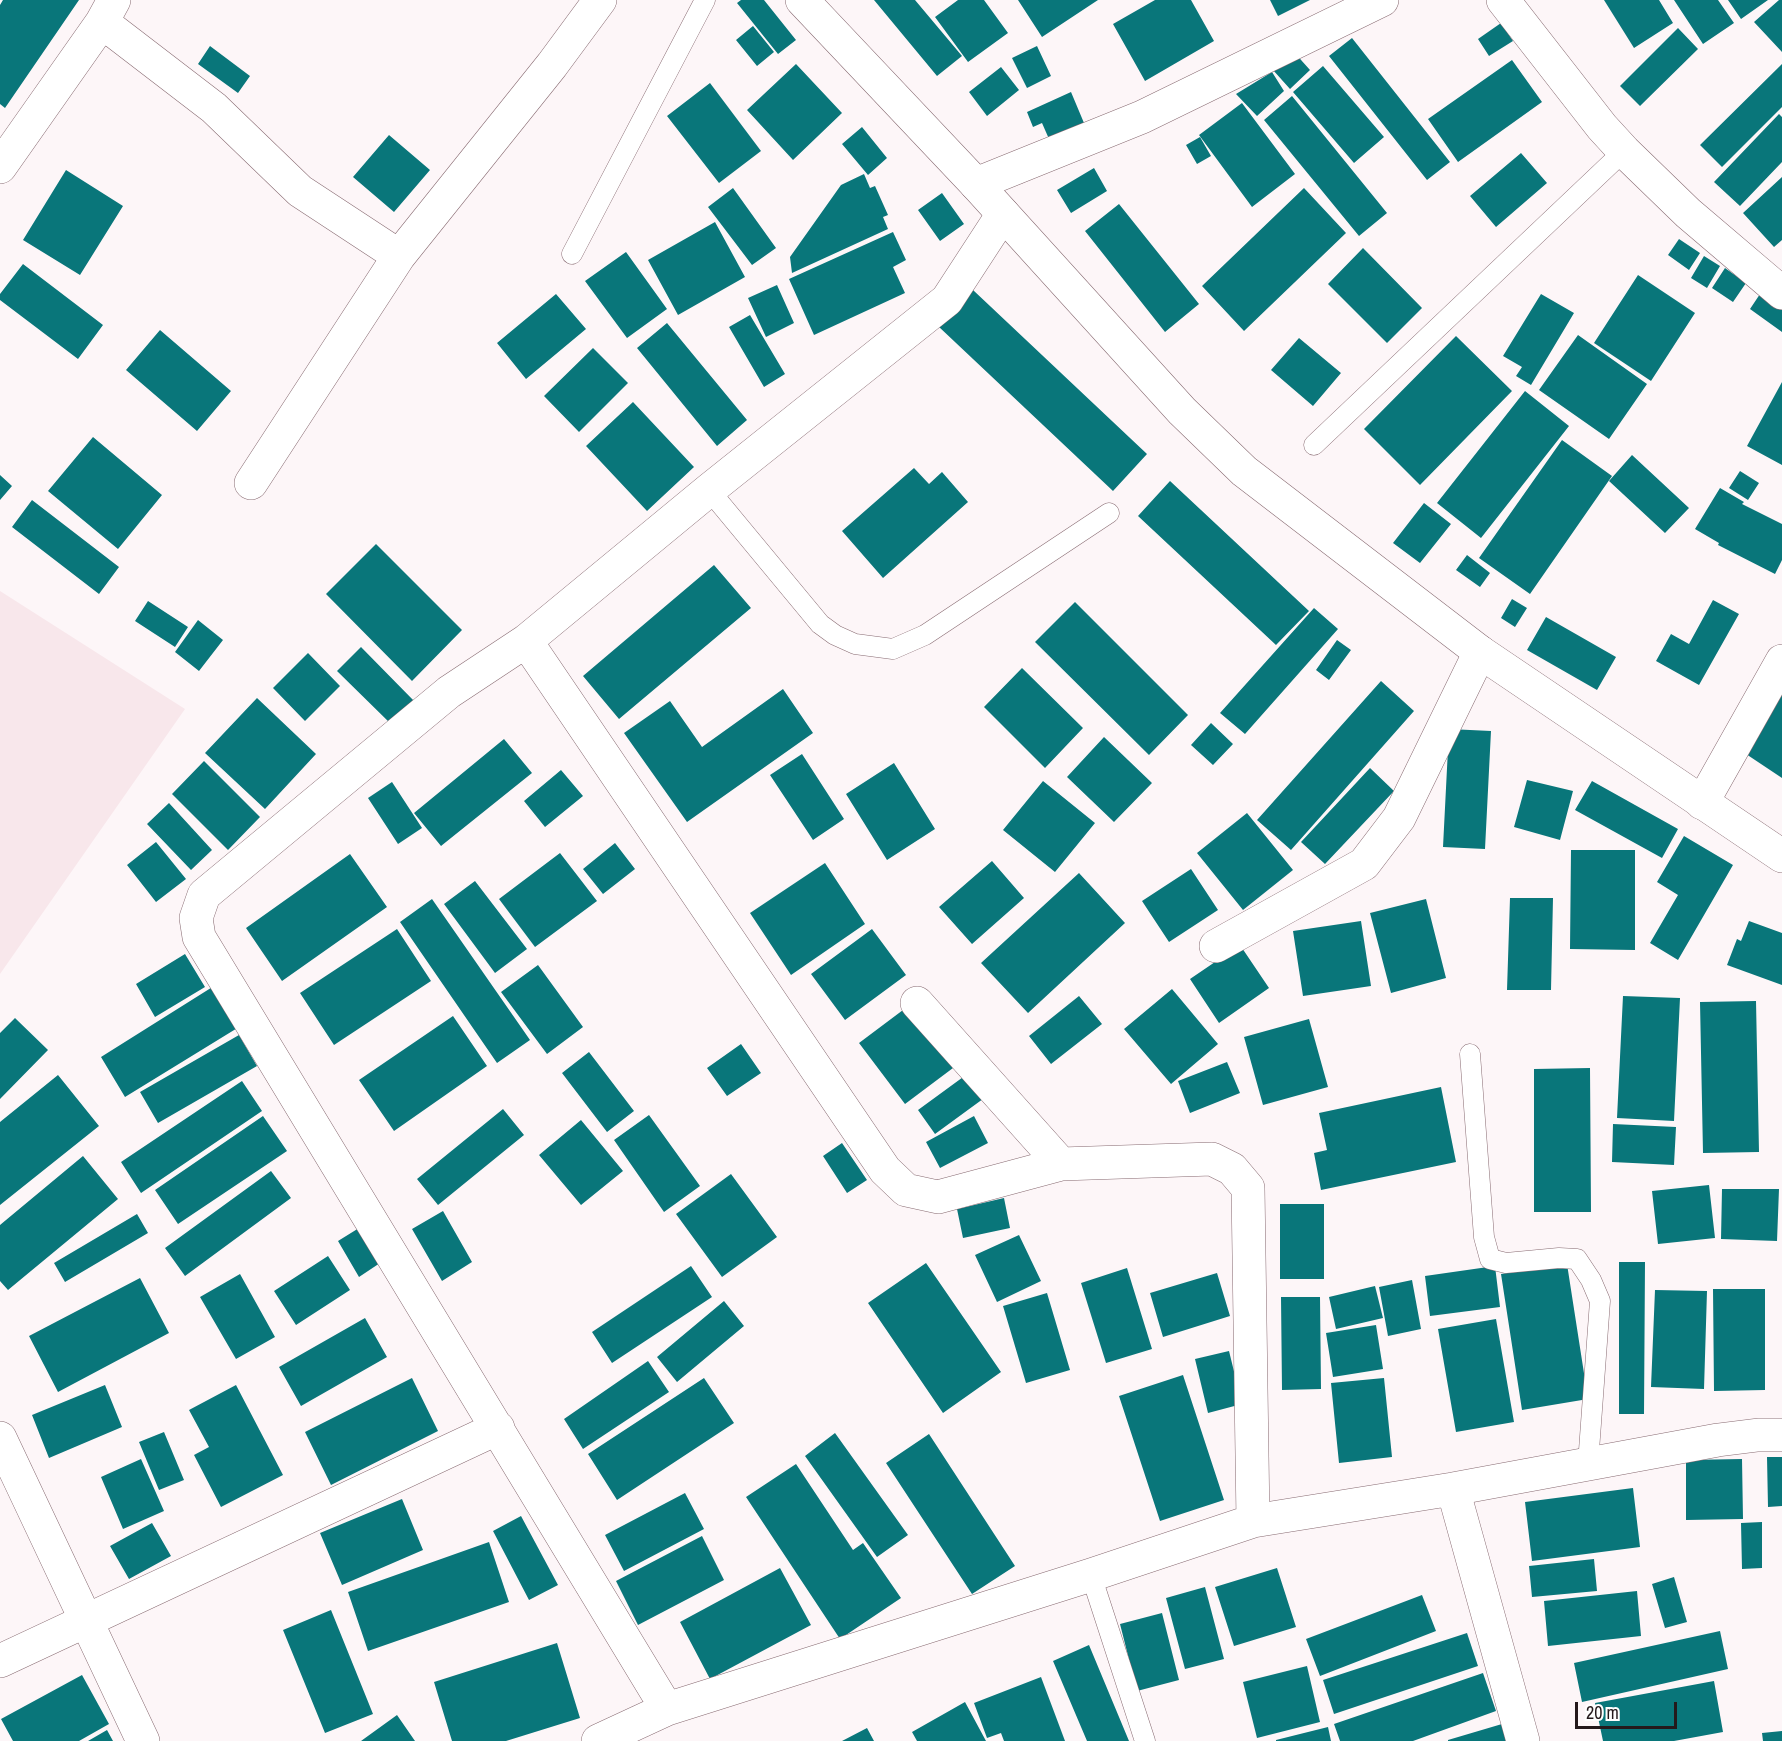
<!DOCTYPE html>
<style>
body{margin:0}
#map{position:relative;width:1782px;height:1741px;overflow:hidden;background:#fdf6f8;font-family:"Archivo Narrow",sans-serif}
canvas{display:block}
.scale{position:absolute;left:1575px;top:1702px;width:102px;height:27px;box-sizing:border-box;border:3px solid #24191b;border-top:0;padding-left:8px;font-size:18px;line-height:21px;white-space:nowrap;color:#24191b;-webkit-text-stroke:4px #fff;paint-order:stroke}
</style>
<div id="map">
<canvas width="1782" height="1741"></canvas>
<div class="scale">20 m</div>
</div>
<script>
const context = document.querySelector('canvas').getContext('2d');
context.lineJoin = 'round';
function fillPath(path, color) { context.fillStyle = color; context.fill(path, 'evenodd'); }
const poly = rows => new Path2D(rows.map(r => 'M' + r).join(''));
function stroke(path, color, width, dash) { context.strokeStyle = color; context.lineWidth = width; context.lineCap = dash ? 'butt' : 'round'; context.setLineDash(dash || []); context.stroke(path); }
fillPath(poly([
 [0,591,185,709,0,974]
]), '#f8e7eb');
fillPath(poly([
 [3,0,79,0,5,108,0,104,0,5],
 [741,0,764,0,796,40,778,54,737,3],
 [874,0,915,0,962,56,937,76],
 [958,0,984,0,1008,33,968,62,935,17],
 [1018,0,1098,0,1042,37],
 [1155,0,1191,0,1214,41,1145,81,1113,24],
 [1270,0,1310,0,1278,16],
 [1604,0,1659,0,1673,23,1634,48],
 [1674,0,1718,0,1734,23,1703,44],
 [1728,0,1768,0,1741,19],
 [1779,0,1782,0,1782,52,1754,22],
 [1501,23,1513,41,1489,56,1478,39],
 [753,26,774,52,757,66,736,40],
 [1678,28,1698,49,1640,106,1620,86],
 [1352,38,1450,162,1427,180,1329,56],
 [210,46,250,76,238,93,198,64],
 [1037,46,1051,76,1027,88,1012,58],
 [1293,51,1310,70,1290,89,1273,70],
 [1512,60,1542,102,1458,162,1428,119],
 [796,64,842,113,793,160,747,110],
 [1782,64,1782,107,1722,167,1700,145],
 [1323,66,1384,137,1354,163,1293,92],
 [1001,67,1019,90,987,116,969,92],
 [1272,72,1284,91,1257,116,1236,94],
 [710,83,761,151,719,183,667,116],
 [1071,92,1084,123,1049,139,1042,123,1033,127,1027,112],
 [1292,96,1387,213,1359,236,1264,120],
 [1242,103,1295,174,1252,207,1199,135],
 [1779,114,1782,117,1782,162,1740,206,1714,182],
 [862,127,887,158,868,175,842,144],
 [389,135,430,170,394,212,353,177],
 [1200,137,1211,156,1197,164,1186,145],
 [1521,153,1547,183,1496,227,1470,196],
 [1094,168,1107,191,1071,213,1057,190],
 [66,170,123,206,80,275,23,240],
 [864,174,870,188,875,186,888,215,883,217,888,229,792,273,790,257,841,185],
 [1782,177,1782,240,1774,247,1743,213],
 [733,188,776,248,752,265,708,207],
 [1304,188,1346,233,1244,331,1202,286],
 [942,193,964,224,940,241,918,210],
 [1119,204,1199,304,1165,332,1085,231],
 [715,222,745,277,678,315,648,260],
 [893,232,906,260,893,267,905,293,814,335,789,279],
 [1679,239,1700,253,1689,270,1668,255],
 [1363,248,1422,308,1387,343,1328,284],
 [626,252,667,309,627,338,585,281],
 [1704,256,1720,266,1707,288,1691,278],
 [23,264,103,325,78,359,0,300,0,294],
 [1725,268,1746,283,1733,302,1712,288],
 [1638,275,1695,313,1651,381,1594,343],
 [777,285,794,323,766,337,748,298],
 [1764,288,1782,301,1782,332,1750,309],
 [973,290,1147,454,1113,491,938,326],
 [556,294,586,329,526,379,497,343],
 [1541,294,1574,313,1531,385,1516,376,1522,367,1503,356],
 [750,315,785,374,764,387,729,327],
 [667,323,747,420,717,446,637,348],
 [160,330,231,391,197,431,126,370],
 [1578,335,1647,384,1609,439,1539,390],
 [1456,336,1512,391,1420,485,1364,429],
 [1299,338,1341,373,1313,406,1271,370],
 [593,348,628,383,579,432,544,396],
 [1782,382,1782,465,1747,446],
 [1525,391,1569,426,1481,538,1437,503],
 [633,402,694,467,647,511,586,446],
 [93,437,162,495,118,549,48,491],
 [1562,440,1612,476,1530,594,1479,558],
 [1632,455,1689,508,1665,533,1609,481],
 [914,468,929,484,942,472,968,502,883,578,842,531],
 [1740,471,1759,483,1748,500,1729,488],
 [0,475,12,486,0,500],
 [1170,481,1309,611,1276,645,1138,516],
 [1720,488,1744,502,1742,504,1782,524,1782,560,1775,574,1718,545,1719,543,1695,529],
 [32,500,119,567,99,594,12,527],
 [1424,503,1451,524,1420,563,1393,543],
 [376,544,462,630,412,681,326,594],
 [1467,555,1490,573,1480,587,1456,570],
 [714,565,751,608,619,719,583,676],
 [1512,599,1527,608,1515,627,1501,618],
 [1713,600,1739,614,1699,685,1656,661,1671,634,1689,644],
 [148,601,188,627,175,647,135,621],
 [1075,602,1188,715,1149,755,1035,642],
 [1314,608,1338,629,1245,734,1220,713],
 [1546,617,1616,657,1597,690,1527,650],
 [198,620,223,640,199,671,175,652],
 [1337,640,1351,650,1329,680,1316,670],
 [361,647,416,703,393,726,337,671],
 [308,653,340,686,305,721,273,688],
 [1022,668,1083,728,1045,768,984,707],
 [1381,681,1414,711,1291,850,1257,820],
 [783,689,813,733,687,822,624,733,670,701,702,747],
 [1782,695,1782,778,1743,752],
 [257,698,316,754,265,809,205,753],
 [1211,723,1233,744,1213,765,1191,745],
 [1449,729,1491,731,1485,849,1443,847],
 [1104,737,1152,783,1114,822,1067,777],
 [504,739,532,773,441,846,414,813],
 [802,754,844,819,813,840,770,775],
 [204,761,260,817,228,850,172,794],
 [894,763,935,829,887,860,846,794],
 [1370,768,1394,791,1325,864,1301,842],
 [561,770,583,796,545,827,524,801],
 [1527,780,1573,791,1560,840,1514,827],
 [1043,781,1095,823,1055,872,1003,830],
 [1592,781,1678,829,1662,858,1575,810],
 [392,782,422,828,398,844,368,798],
 [169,803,212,850,191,870,147,824],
 [1247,813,1293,870,1243,910,1197,853],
 [1684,836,1733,865,1678,960,1650,943,1678,895,1657,882],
 [156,842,186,879,156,902,127,865],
 [615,843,635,869,603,894,583,869],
 [1571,850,1635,850,1635,950,1570,949],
 [560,853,597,901,535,947,499,899],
 [350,854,387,907,282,981,246,928],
 [992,861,1024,898,972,944,939,907],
 [825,863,865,924,791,975,750,913],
 [1191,869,1218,910,1169,942,1142,901],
 [1079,873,1125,923,1028,1013,981,963],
 [475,881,527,949,495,973,444,904],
 [1510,898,1553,898,1551,990,1507,990],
 [432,899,530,1040,497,1063,400,922],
 [1426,899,1446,978,1391,993,1370,913],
 [1361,921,1371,986,1303,996,1293,931],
 [1749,921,1782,933,1782,985,1727,965,1737,939,1741,941],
 [397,929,431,981,334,1045,300,993],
 [872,929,906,975,845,1020,811,974],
 [1240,945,1269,988,1219,1023,1190,979],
 [185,954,205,987,155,1017,136,984],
 [538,965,583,1027,547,1054,501,992],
 [214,986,239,1027,125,1097,101,1057],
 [1172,989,1218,1044,1171,1084,1124,1029],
 [1079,996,1102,1024,1051,1064,1029,1036],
 [1623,996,1680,998,1674,1121,1617,1118],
 [1756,1001,1759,1152,1703,1153,1700,1002],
 [911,1004,957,1065,905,1104,859,1043],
 [453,1016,487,1066,394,1131,359,1080],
 [15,1018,48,1050,0,1099,0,1033],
 [1309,1019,1328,1087,1263,1105,1244,1037],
 [239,1035,257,1066,158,1123,140,1092],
 [741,1044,761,1073,727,1096,707,1068],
 [589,1052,634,1111,607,1132,562,1073],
 [1227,1062,1240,1093,1190,1113,1178,1081],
 [1590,1068,1591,1212,1534,1212,1534,1069],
 [970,1072,987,1096,935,1134,918,1110],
 [58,1075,99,1126,0,1205,0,1122],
 [242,1081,262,1111,141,1193,121,1162],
 [1441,1087,1456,1162,1321,1190,1314,1153,1327,1150,1319,1113],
 [503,1109,524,1135,438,1205,417,1179],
 [649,1115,700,1186,664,1212,614,1140],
 [263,1116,287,1151,178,1224,155,1190],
 [974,1116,988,1143,940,1168,926,1142],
 [581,1120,623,1171,581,1205,539,1155],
 [1613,1124,1676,1127,1674,1165,1612,1162],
 [842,1143,867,1180,847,1193,823,1156],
 [83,1156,118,1199,8,1290,0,1281,0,1225],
 [271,1171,291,1198,185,1276,165,1248],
 [731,1174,777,1237,722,1277,676,1214],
 [1709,1185,1715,1238,1658,1244,1652,1191],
 [1722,1189,1779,1189,1777,1241,1721,1239],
 [1004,1198,1010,1228,963,1238,957,1209],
 [1280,1204,1324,1204,1324,1279,1280,1279],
 [443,1211,472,1262,442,1281,412,1229],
 [137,1214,148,1233,65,1282,54,1263],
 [359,1228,380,1263,359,1277,338,1241],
 [1019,1235,1041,1281,997,1302,975,1255],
 [328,1256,350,1290,296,1325,274,1291],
 [1619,1262,1645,1262,1644,1414,1619,1414],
 [926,1263,1001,1372,943,1413,868,1303],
 [1567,1264,1588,1399,1522,1410,1501,1274],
 [691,1266,712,1297,612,1363,592,1332],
 [1495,1266,1500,1307,1430,1316,1425,1276],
 [1127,1268,1152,1349,1106,1363,1081,1283],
 [1217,1273,1230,1316,1163,1337,1150,1293],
 [240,1274,275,1337,236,1359,200,1297],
 [140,1278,169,1333,58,1392,29,1336],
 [1412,1280,1421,1329,1388,1336,1379,1287],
 [1375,1286,1383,1318,1336,1329,1329,1297],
 [1713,1289,1765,1289,1765,1390,1714,1391],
 [1655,1290,1707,1291,1704,1389,1651,1387],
 [1047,1293,1070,1370,1026,1383,1003,1306],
 [1281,1297,1320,1297,1321,1389,1282,1390],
 [724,1301,744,1326,677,1382,657,1357],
 [365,1318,387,1357,301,1406,279,1367],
 [1496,1319,1514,1422,1456,1432,1438,1329],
 [1376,1325,1383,1369,1333,1377,1326,1333],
 [1229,1351,1242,1404,1208,1413,1195,1359],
 [648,1361,669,1392,583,1449,564,1419],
 [1183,1375,1224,1500,1160,1521,1119,1396],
 [412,1378,438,1431,331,1485,305,1432],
 [704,1378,734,1423,617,1500,588,1454],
 [1384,1378,1392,1457,1339,1463,1331,1383],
 [105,1385,122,1427,49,1458,32,1415],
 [236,1385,283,1475,221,1507,194,1455,209,1447,189,1410],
 [164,1432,184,1480,159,1490,139,1442],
 [835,1433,908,1535,877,1557,805,1456],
 [929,1434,1015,1566,972,1594,886,1463],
 [1767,1457,1782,1457,1782,1506,1768,1507],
 [141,1459,164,1511,123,1529,101,1477],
 [1742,1459,1743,1519,1686,1520,1686,1460],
 [796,1464,853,1550,863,1543,901,1598,840,1639,746,1497],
 [1633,1488,1640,1547,1532,1561,1525,1502],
 [685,1493,704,1529,624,1571,605,1535],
 [402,1499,423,1550,342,1585,320,1533],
 [521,1516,558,1585,529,1600,493,1531],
 [1762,1522,1762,1568,1742,1569,1741,1523],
 [152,1523,171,1556,129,1579,110,1546],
 [702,1536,724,1580,638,1625,616,1581],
 [489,1542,509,1602,368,1651,348,1592],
 [1594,1559,1597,1591,1532,1597,1529,1566],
 [780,1568,811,1625,710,1679,680,1622],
 [1277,1568,1296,1627,1234,1646,1215,1587],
 [1674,1577,1687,1622,1665,1628,1652,1584],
 [1205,1587,1224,1659,1185,1669,1166,1598],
 [1637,1591,1641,1636,1548,1646,1544,1601],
 [1422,1595,1436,1631,1320,1676,1306,1639],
 [331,1610,373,1714,325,1733,283,1630],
 [1162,1613,1179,1680,1137,1691,1120,1624],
 [1720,1631,1728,1669,1582,1702,1574,1663],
 [1467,1633,1478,1666,1334,1714,1323,1680],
 [557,1643,580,1718,506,1741,452,1741,434,1682],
 [1089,1645,1129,1741,1087,1741,1053,1661],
 [1307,1666,1320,1722,1257,1738,1243,1682],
 [1483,1673,1496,1711,1413,1741,1340,1741,1334,1724],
 [82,1675,109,1724,79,1741,13,1741,1,1719],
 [1041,1677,1065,1741,1004,1741,1001,1733,987,1738,974,1703],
 [1714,1681,1723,1732,1674,1741,1603,1741,1595,1703],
 [965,1702,986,1741,917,1741,912,1732],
 [397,1715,415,1741,361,1741],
 [1502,1724,1507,1741,1448,1741,1448,1740],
 [1328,1727,1331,1741,1276,1741,1276,1740],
 [867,1728,874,1741,842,1741],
 [107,1730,113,1741,88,1741],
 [1782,1731,1782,1741,1763,1741,1762,1733]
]), '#09767a');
const service = poly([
 [572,254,705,0],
 [1314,445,1624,151],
 [709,490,820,624,835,635,855,644,893,649,925,635,1109,513],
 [1470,1054,1484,1237,1490,1259,1506,1263,1559,1258,1577,1259,1591,1280,1600,1301,1588,1464],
 [1091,1575,1145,1741]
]);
const minor = poly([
 [1503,0,1602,127,1624,151,1688,213,1782,293],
 [102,22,214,108,300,191,399,256,552,65,600,0],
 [0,167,102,22,114,0],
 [976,184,1142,117,1382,0],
 [251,483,399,256],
 [526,641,885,1170,906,1190,938,1197,1061,1164,1212,1159,1232,1169,1248,1188,1253,1521],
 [1702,803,1782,661],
 [1216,946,1364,864,1399,818,1480,652],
 [917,1003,1061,1164],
 [0,1438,143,1741],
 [1453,1489,1523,1741],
 [0,1661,498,1428],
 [667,1709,199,937,196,918,204,895,449,692,526,641,709,490,947,300,1003,214],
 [598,1741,667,1709,1091,1575,1253,1521,1453,1489,1718,1440,1758,1435,1782,1435]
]);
const tertiary = poly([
 [802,0,976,184,1182,411,1244,471,1480,652,1782,856]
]);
stroke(service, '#886b72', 21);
stroke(minor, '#886b72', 34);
stroke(tertiary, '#886b72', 34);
stroke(service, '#fff', 20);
stroke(minor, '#fff', 33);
stroke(tertiary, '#fff', 33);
</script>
